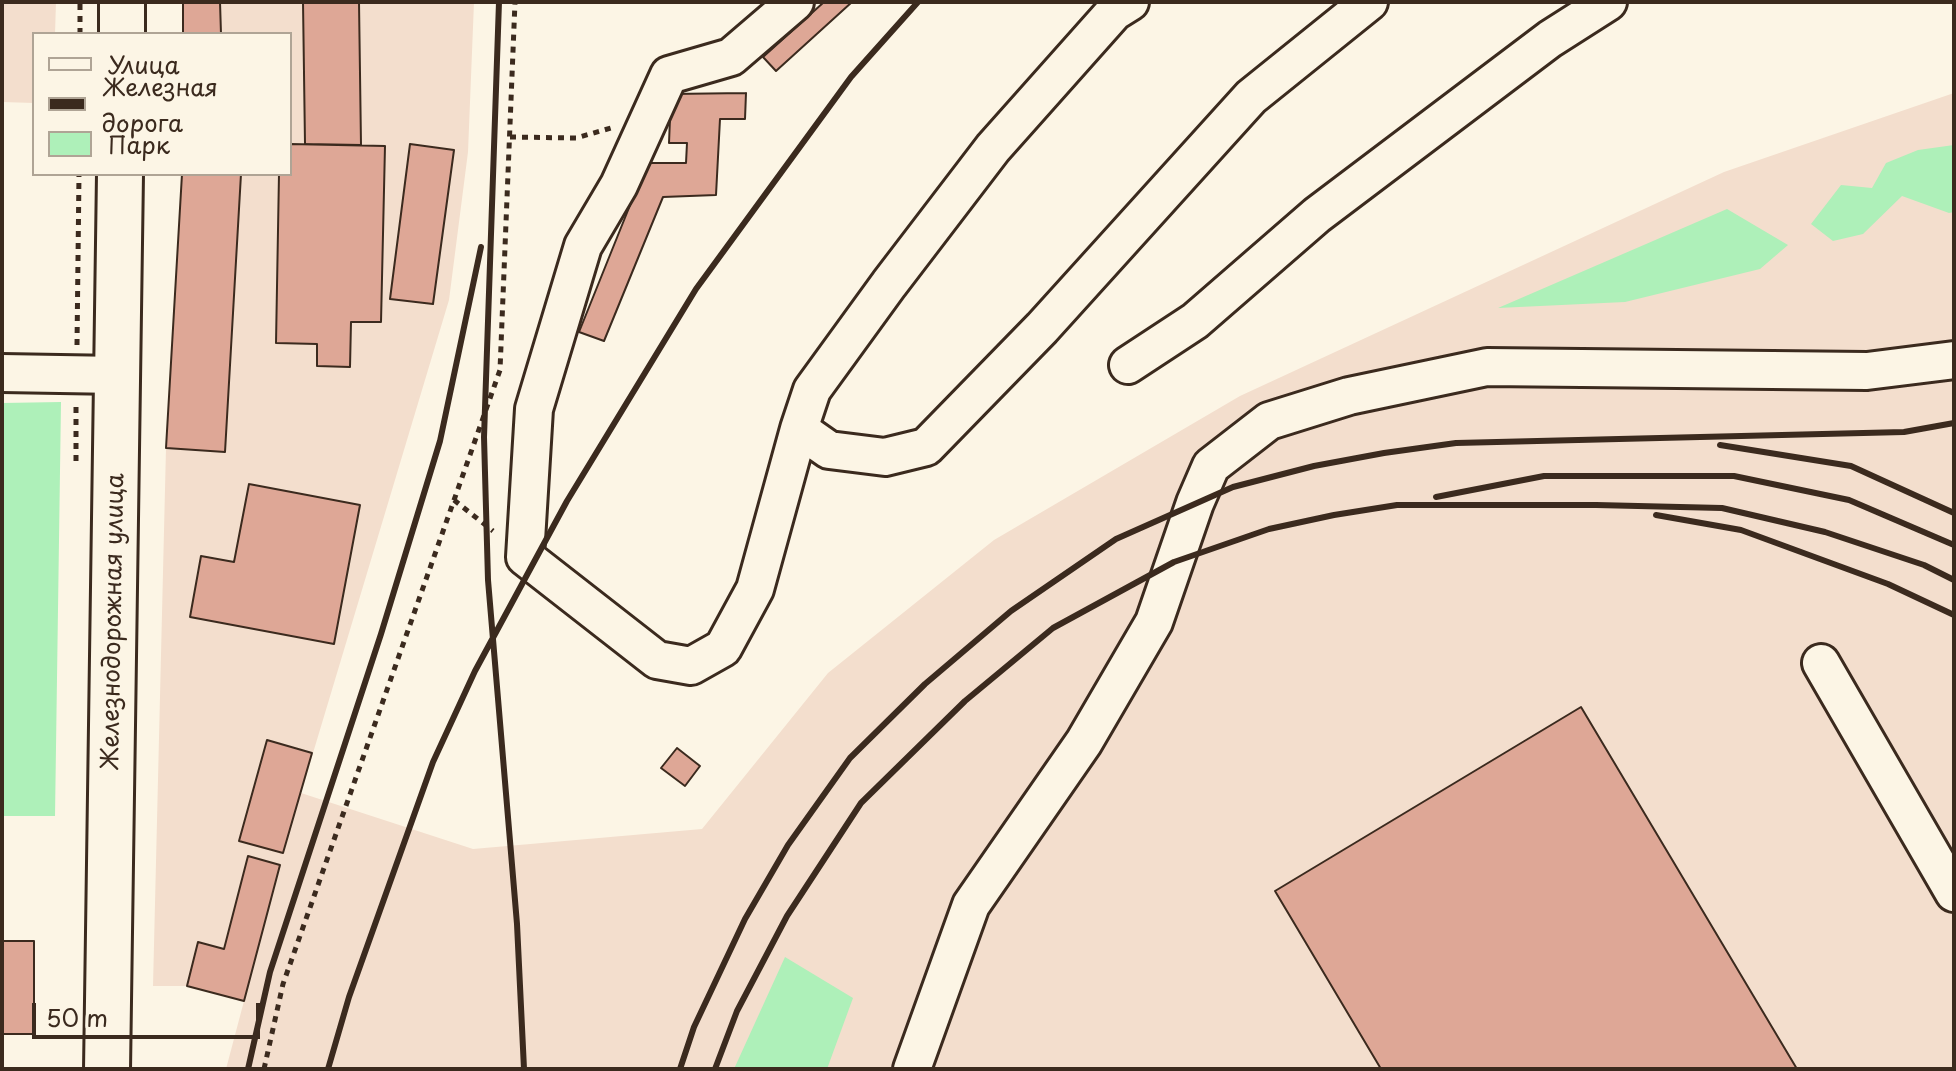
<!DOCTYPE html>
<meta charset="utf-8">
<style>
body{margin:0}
#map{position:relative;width:1956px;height:1071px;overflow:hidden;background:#fcf5e5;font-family:"Playpen Sans",sans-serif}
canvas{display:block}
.frame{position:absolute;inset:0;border:4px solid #3b2a1e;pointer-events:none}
.legend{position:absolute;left:32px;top:32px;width:260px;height:144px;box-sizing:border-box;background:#fcf5e5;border:2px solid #afa495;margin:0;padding:10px 14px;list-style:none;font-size:24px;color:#3b2a1e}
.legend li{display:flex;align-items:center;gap:16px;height:40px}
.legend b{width:40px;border:2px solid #afa495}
.scale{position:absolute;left:32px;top:1003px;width:228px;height:36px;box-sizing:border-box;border:4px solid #3b2a1e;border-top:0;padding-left:10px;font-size:24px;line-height:28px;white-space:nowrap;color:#3b2a1e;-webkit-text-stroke:6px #fcf5e5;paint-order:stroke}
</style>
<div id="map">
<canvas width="1956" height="1071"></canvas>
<div class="frame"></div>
<ul class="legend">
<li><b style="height:10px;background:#fcf5e5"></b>Улица</li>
<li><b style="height:10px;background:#3b2a1e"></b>Железная дорога</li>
<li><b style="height:22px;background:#aef0b9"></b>Парк</li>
</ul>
<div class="scale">50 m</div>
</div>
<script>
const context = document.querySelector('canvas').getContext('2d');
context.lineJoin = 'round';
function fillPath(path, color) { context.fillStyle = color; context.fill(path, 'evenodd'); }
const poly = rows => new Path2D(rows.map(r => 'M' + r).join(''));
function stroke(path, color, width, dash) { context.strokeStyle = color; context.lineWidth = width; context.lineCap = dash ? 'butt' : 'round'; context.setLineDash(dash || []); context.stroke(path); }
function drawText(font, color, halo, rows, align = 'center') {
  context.font = font + ' "Playpen Sans",sans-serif'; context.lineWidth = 6; context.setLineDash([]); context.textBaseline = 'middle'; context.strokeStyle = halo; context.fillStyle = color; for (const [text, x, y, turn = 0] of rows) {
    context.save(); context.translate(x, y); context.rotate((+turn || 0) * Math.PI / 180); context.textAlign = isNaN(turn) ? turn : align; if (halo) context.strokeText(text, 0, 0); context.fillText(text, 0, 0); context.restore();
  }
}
fillPath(poly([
 [2,2,56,2,55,34,34,34,34,103,2,102],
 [183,2,474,2,468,152,449,300,301,793,473,849,702,829,828,673,994,540,1240,396,1724,172,1954,93,1954,1069,226,1069,244,1001,187,986,153,986,166,448,182,174,290,174,290,34,183,34]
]), '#f3decd');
fillPath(poly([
 [1954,145,1954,212,1949,213,1902,196,1863,234,1833,241,1811,224,1841,185,1872,188,1886,163,1918,150],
 [1727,209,1788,245,1760,269,1625,302,1498,308],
 [61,402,55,816,2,816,2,403],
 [785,957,853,998,827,1069,734,1069]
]), '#aef0b9');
const building = poly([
 [183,2,220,2,221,34,183,34,183,2],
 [303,2,359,2,361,145,305,144,303,2],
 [824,2,852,2,776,71,763,57,824,2],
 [746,93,745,119,720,119,716,195,663,197,604,341,579,332,647,163,686,163,687,143,669,143,671,94,746,93],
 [290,144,385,146,381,322,351,322,350,367,317,366,317,344,276,343,279,174,290,174,290,144],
 [410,144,454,150,433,304,390,299,410,144],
 [182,174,241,174,225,452,166,448,182,174],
 [249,484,360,505,334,644,190,617,201,556,234,562,249,484],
 [1581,707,1797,1069,1381,1069,1275,891,1581,707],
 [267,740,312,753,283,853,239,841,267,740],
 [677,748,700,766,685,786,661,768,677,748],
 [248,856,280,865,244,1001,187,986,198,942,224,949,248,856],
 [2,941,34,941,34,1034,2,1034,2,941]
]);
fillPath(building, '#dea796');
stroke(building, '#3b2a1e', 2);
const minor = poly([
 [795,2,731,57,669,75,619,185,583,246,534,409,525,557,657,660,691,666,723,648,755,589,799,429],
 [1130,2,1114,12,993,148,889,284,812,390,799,429,829,450,885,457,926,447,1042,328,1251,97,1369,2],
 [1128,365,1195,321,1317,215,1550,39,1608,2],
 [2,373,118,375],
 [1821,663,1954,893],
 [912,1069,971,905,1084,742,1154,622,1195,503,1211,466,1269,421,1349,396,1487,367,1867,371,1954,360]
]);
const major = poly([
 [122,34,122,2],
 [107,1069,120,174]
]);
stroke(minor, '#3b2a1e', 42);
stroke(major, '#3b2a1e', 50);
stroke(poly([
 [80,34,80,2],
 [510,137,576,138,611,128],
 [77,345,79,174],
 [76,461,76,407],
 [454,500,493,531],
 [264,1069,283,984,500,370,515,2]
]), '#3b2a1e', 5, [6, 6]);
stroke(minor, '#fcf5e5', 36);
stroke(major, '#fcf5e5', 44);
stroke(poly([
 [499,2,484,437,488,580,517,924,524,1069],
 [1720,445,1851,466,1954,513],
 [1436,497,1544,476,1734,476,1849,500,1954,545],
 [1656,515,1741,530,1888,584,1954,615],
 [248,1069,270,972,381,634,440,441,481,247],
 [328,1069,349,997,433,762,475,671,567,501,696,289,851,77,918,2],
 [680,1069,694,1027,745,919,788,845,850,758,925,684,1011,611,1116,539,1233,487,1314,466,1384,453,1456,443,1904,432,1954,423],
 [715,1069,737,1011,787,916,861,803,965,701,1053,628,1174,562,1269,529,1334,515,1397,505,1596,505,1722,508,1825,532,1924,565,1954,580]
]), '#3b2a1e', 6);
drawText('24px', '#3b2a1e', '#fcf5e5', [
 ["Железнодорожная улица",114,622,-89]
]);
</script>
